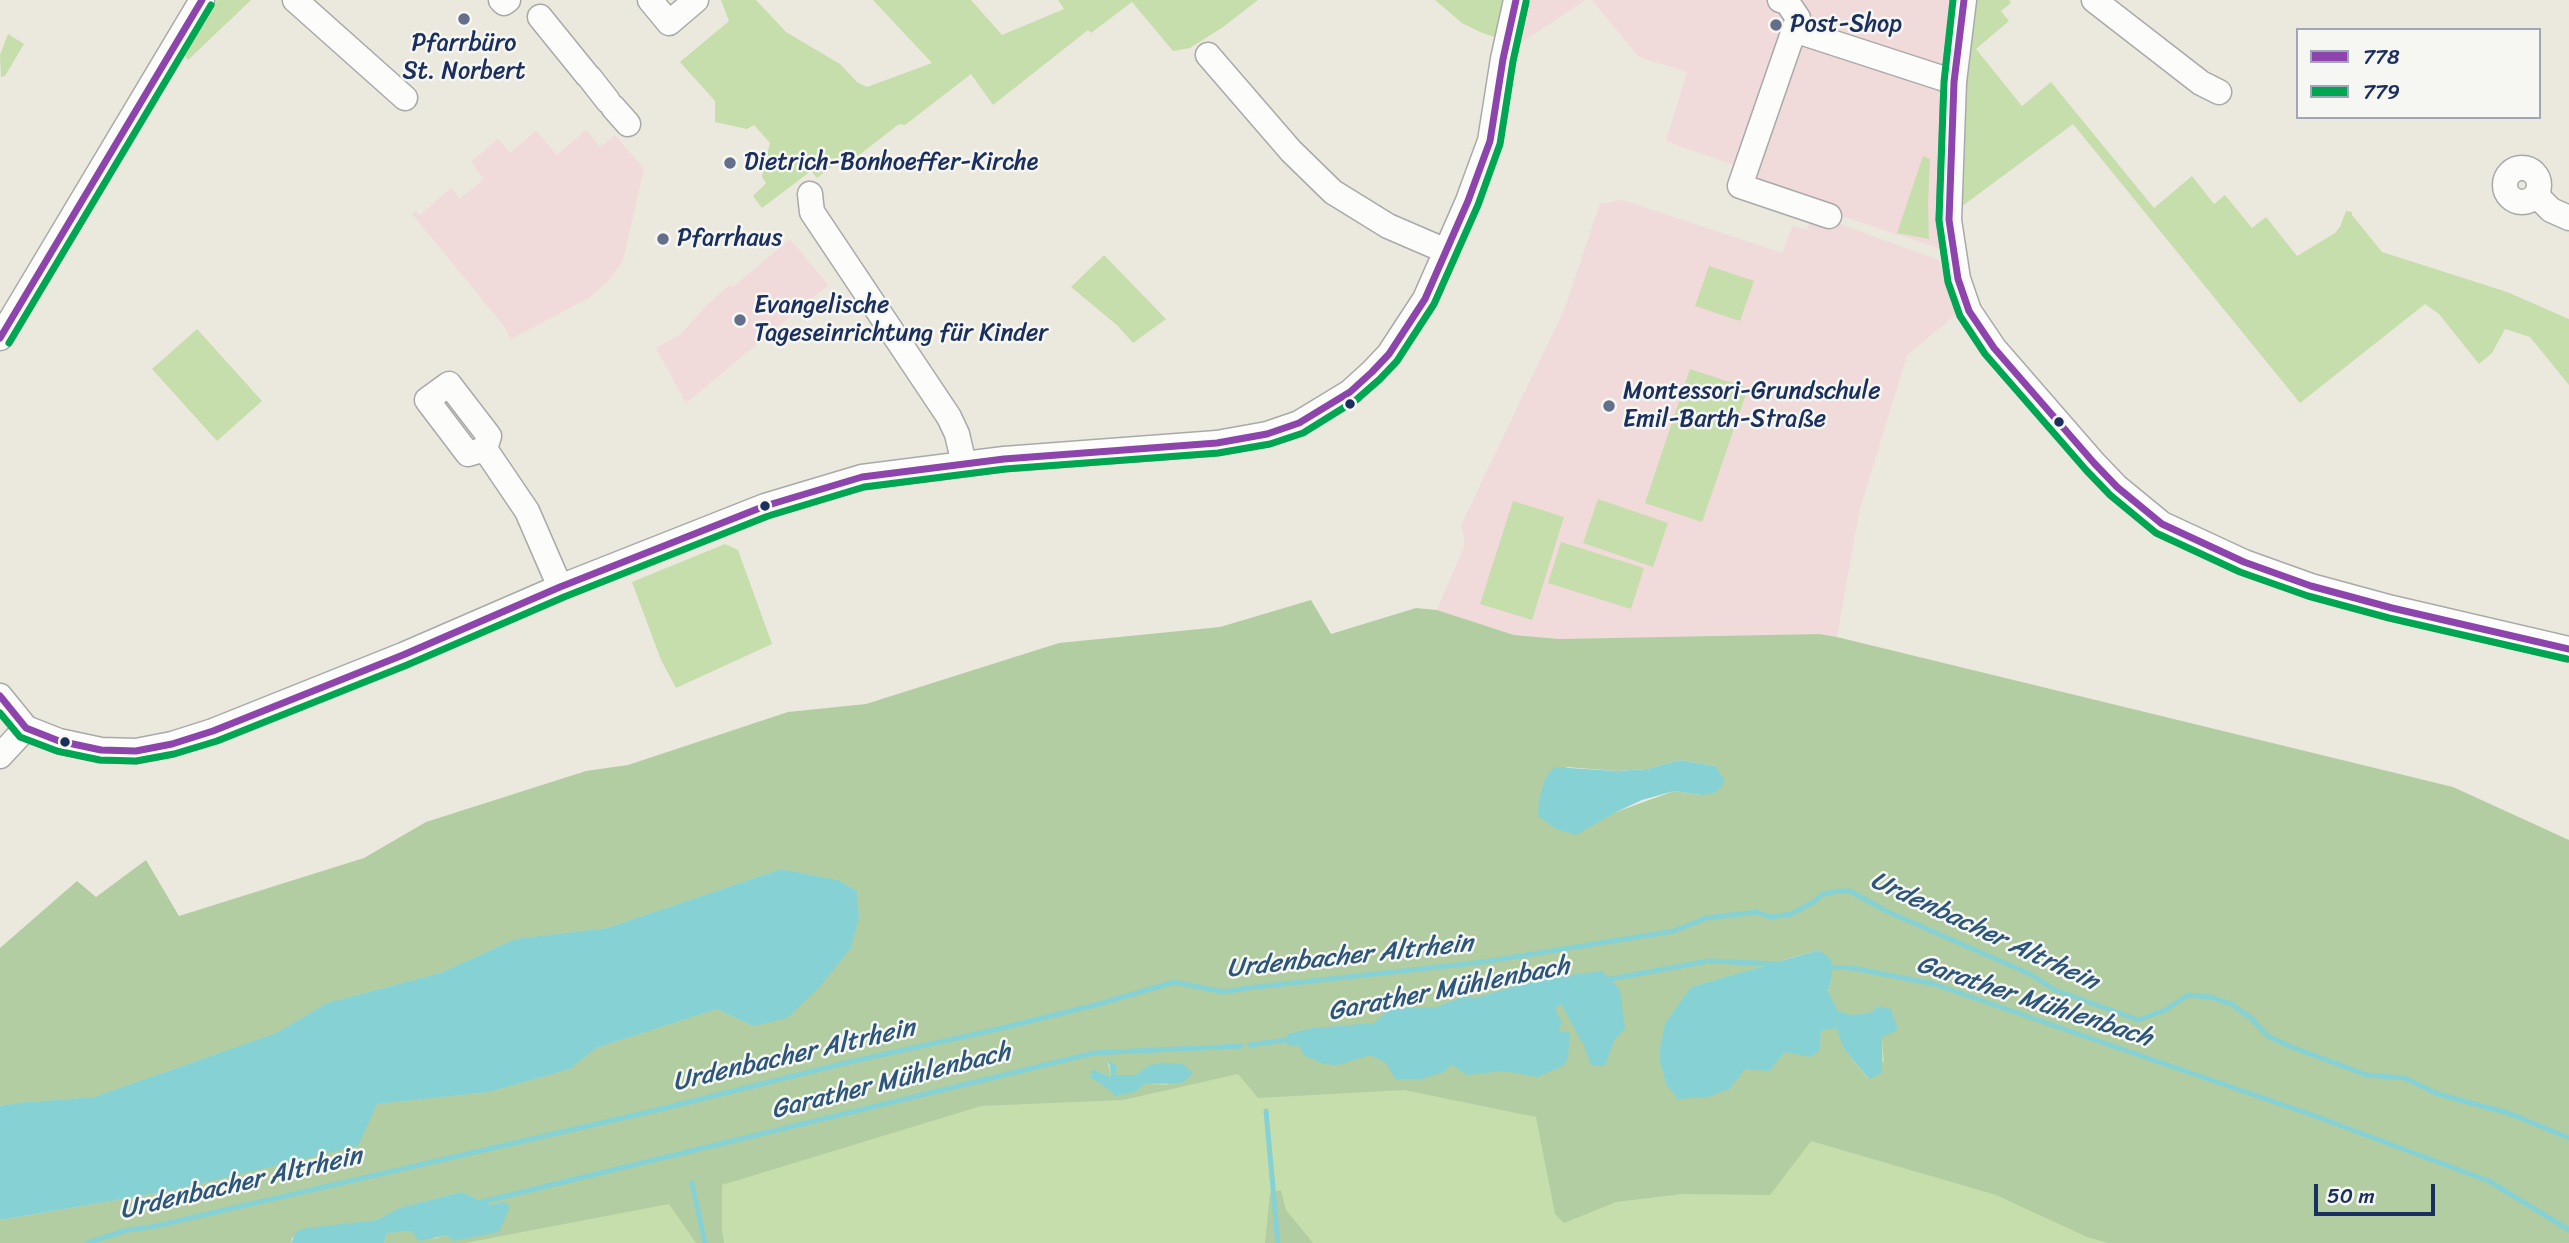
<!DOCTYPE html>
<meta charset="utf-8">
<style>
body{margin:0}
#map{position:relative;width:2569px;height:1243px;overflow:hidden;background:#ebe8de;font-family:Sriracha,sans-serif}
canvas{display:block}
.legend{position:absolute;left:2296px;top:28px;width:245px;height:91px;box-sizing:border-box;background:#f6f6f2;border:2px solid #9ea6b7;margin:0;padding:9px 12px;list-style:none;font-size:21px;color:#1b2f5e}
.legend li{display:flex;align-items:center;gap:14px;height:35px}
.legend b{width:35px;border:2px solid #9ea6b7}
.scale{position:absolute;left:2314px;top:1184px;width:121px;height:32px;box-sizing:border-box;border:4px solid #1b2f5e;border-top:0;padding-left:9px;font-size:21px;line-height:24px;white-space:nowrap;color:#1b2f5e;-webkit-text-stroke:5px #f6f6f2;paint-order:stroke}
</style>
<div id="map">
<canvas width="2569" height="1243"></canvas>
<ul class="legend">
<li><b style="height:9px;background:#8e44ad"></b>778</li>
<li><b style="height:9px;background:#00a651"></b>779</li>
</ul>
<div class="scale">50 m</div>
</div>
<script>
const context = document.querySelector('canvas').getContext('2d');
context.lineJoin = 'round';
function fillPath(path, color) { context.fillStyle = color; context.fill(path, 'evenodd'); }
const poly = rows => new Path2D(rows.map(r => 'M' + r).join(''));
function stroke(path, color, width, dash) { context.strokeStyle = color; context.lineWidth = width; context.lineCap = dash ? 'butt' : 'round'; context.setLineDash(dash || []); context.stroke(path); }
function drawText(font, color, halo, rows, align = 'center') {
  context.font = font + ' Sriracha,sans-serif'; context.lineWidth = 5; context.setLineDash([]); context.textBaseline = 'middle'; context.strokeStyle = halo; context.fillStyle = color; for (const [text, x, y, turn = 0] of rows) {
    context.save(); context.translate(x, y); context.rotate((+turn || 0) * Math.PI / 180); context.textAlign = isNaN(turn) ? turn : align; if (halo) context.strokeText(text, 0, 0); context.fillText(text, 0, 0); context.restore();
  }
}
fillPath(poly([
 [1516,0,1585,0,1512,49],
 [1592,0,1964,0,1953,253,1735,180,1739,167,1666,141,1687,72,1639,57],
 [586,130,600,147,615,135,644,169,623,260,609,280,589,298,511,339,504,326,412,214,416,211,420,215,451,188,460,199,484,179,471,162,498,139,510,153,536,131,557,155],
 [1622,200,1782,253,1793,226,1807,230,1812,214,1939,260,1959,312,1907,355,1859,512,1837,637,1819,634,1559,639,1514,635,1437,610,1465,544,1461,525,1565,308,1600,204],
 [790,239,828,285,686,403,656,348,681,334,705,307,724,290,730,285,733,287]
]), '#f1dada');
fillPath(poly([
 [217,0,251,0,188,60,183,54],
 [721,0,756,0,786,32,840,64,857,82,867,87,932,63,873,0,971,0,1002,35,1064,9,1058,0,1258,0,1223,27,1190,48,1173,51,1132,2,1091,33,1088,30,993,105,971,74,905,125,899,124,841,169,835,164,817,178,811,171,762,208,753,196,766,183,762,177,770,143,754,125,747,129,715,122,715,101,680,62,729,21],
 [1435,0,1511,0,1503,40,1480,32,1462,23],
 [1973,0,2009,0,2011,3,2001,11,2009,21,1976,49,2022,106,2051,82,2154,208,2192,176,2214,204,2225,195,2252,228,2266,217,2297,256,2335,233,2340,227,2346,211,2352,212,2352,215,2382,252,2507,292,2569,319,2569,385,2530,337,2505,329,2492,353,2479,364,2439,314,2425,304,2300,403,2073,124,1961,207,1959,122],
 [8,34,24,44,5,76,1,77,0,55],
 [1923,156,1930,159,1928,204,1929,239,1897,233],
 [1104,255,1166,319,1133,343,1118,326,1071,287],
 [1709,266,1754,281,1740,321,1695,306],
 [197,329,262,401,217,441,152,369],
 [1690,369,1748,388,1702,522,1645,503],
 [1598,499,1668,523,1653,567,1583,543],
 [1513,501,1564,517,1532,620,1480,604],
 [1561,542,1644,568,1631,609,1548,583],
 [725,544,738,550,772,644,676,688,661,660,632,582],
 [1103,746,2569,1243,384,1243,387,1233,292,1238,291,1243,0,1243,0,1220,169,1191,16,1103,0,1106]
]), '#c6deac');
fillPath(poly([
 [1311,600,1331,634,1416,608,1437,610,1514,635,1559,639,1819,634,1837,637,2453,787,2569,840,2569,1243,2108,1243,2087,1237,1996,1195,1811,1141,1770,1195,1682,1194,1616,1202,1564,1223,1555,1214,1536,1117,1404,1090,1258,1098,1238,1074,1123,1100,981,1106,722,1185,722,1230,724,1243,696,1243,669,1204,465,1243,384,1243,387,1233,411,1231,435,1239,448,1234,503,1202,491,1205,461,1192,399,1208,377,1220,292,1238,291,1243,0,1243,0,1220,169,1191,377,1104,489,1092,570,1069,596,1048,717,1009,753,1026,851,948,859,917,857,891,838,880,781,869,607,928,515,939,440,973,327,1003,276,1033,94,1097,16,1103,0,1106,0,948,77,881,96,897,146,860,179,916,364,858,426,822,586,771,628,765,788,712,866,704,1059,643,1220,627],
 [1680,760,1715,766,1701,795,1674,791,1616,812,1566,767,1617,771,1647,769],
 [1819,950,1832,978,1828,991,1838,1011,1852,1015,1869,1013,1879,1006,1884,1061,1868,1079,1844,1049,1836,1028,1821,1031,1820,1050,1785,1052,1769,1071,1745,1069,1666,1084,1660,1062,1660,1046,1665,1023,1691,987],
 [1107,1061,1117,1066,1116,1075,1135,1075,1150,1065,1169,1085,1145,1084,1135,1092,1109,1089,1090,1077,1092,1069,1111,1077],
 [1281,1190,1286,1210,1313,1243,1265,1243,1270,1193]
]), '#b3cda3');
fillPath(poly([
 [1680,760,1715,766,1725,781,1717,792,1701,795,1674,791,1642,800,1616,812,1576,835,1556,829,1538,816,1539,800,1545,779,1554,767,1617,771,1647,769],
 [781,869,838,880,857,891,859,918,851,948,818,989,787,1018,753,1026,717,1009,596,1048,570,1069,489,1092,377,1104,358,1146,169,1191,0,1220,0,1106,16,1103,94,1097,276,1033,327,1003,440,973,515,939,607,928],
 [1819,950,1831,959,1832,978,1828,991,1838,1011,1852,1015,1869,1013,1879,1006,1891,1009,1898,1030,1882,1037,1882,1073,1869,1079,1844,1049,1836,1028,1821,1031,1820,1050,1811,1057,1785,1052,1769,1071,1745,1069,1729,1089,1708,1097,1678,1099,1666,1084,1660,1062,1660,1046,1665,1023,1691,987],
 [1602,971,1620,990,1625,1028,1614,1041,1605,1066,1591,1065,1584,1046,1561,1004,1555,1009,1562,1021,1559,1031,1570,1032,1568,1058,1563,1066,1537,1077,1504,1071,1467,1075,1452,1065,1442,1073,1421,1079,1395,1079,1386,1063,1370,1055,1338,1065,1324,1064,1305,1056,1298,1045,1287,1046,1287,1034,1313,1028,1374,1023,1390,1008,1436,1007,1466,996,1475,998,1539,979],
 [1106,1059,1117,1066,1116,1075,1135,1075,1150,1065,1163,1063,1183,1064,1193,1073,1182,1083,1145,1084,1135,1092,1115,1096,1108,1089,1090,1077,1092,1069,1111,1077,1110,1065],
 [461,1192,491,1205,503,1202,510,1206,499,1232,453,1241,447,1235,419,1241,411,1231,387,1233,384,1243,291,1243,297,1231,307,1228,377,1220,399,1208]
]), '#86d1d4');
stroke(poly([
 [1827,967,1852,968,1934,984,2315,1116,2489,1181,2569,1230],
 [1605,980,1708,961,1779,964],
 [1250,1045,1292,1039],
 [1266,1111,1278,1243],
 [692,1183,705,1243],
 [477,1203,1094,1053,1241,1046],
 [87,1243,127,1230,151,1227,657,1110,849,1062,994,1030,1099,1004,1174,982,1224,992,1247,988,1483,962,1674,931,1706,918,1757,912,1770,917,1791,914,1815,901,1823,894,1838,891,1850,891,1886,911,2030,974,2055,990,2138,1020,2165,1010,2188,995,2211,997,2231,1004,2251,1018,2268,1036,2289,1046,2367,1075,2405,1078,2438,1094,2508,1113,2569,1138]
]), '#86d1d4', 5);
const minor = poly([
 [295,0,405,98],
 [501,0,504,3,508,0],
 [650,0,669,23,696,0],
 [1780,0,1787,2,1798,18,1794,30,1954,82],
 [1964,0,1954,82,1949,220,1958,279,1969,311,1994,348,2094,463,2117,487,2162,524,2244,562,2311,586,2392,608,2569,649],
 [2094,0,2201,83,2219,92],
 [540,17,587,75],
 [1794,30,1740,186,1829,216],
 [1208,55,1291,151,1333,192,1388,226,1446,251],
 [590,78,608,101],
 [613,107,628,124],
 '2505 185a17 17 0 1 1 34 0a17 17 0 1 1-34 0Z',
 [810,194,812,212,949,417,957,434,964,464],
 [2536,195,2551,210,2569,218],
 [0,338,202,0],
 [485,449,489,436,449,384,427,400,468,454,485,449,527,511,560,587],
 [0,696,26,728,59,741,101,750,136,751,172,744,213,731,403,655,560,587,765,506,862,477,1004,459,1217,443,1267,434,1299,423,1350,392,1372,372,1389,354,1425,299,1468,201,1490,141,1503,59,1516,0],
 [0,756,26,728]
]);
stroke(minor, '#a8a9a9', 27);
stroke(minor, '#fcfcfa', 24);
stroke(poly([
 [1964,0,1954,82,1949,220,1958,279,1969,311,1994,348,2094,463,2117,487,2162,524,2244,562,2311,586,2392,608,2569,649],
 [0,338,202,0],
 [0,696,26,728,59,741,101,750,136,751,172,744,213,731,403,655,560,587,765,506,862,477,1004,459,1217,443,1267,434,1299,423,1350,392,1372,372,1389,354,1425,299,1468,201,1490,141,1503,59,1516,0]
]), '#8e44ad', 7);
stroke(poly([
 [1953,0,1944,82,1939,220,1948,282,1960,316,1985,354,2086,470,2110,495,2156,533,2240,572,2308,596,2389,618,2567,659],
 [9,343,211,5],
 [0,713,20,737,57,751,100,760,136,761,174,754,217,741,407,665,564,597,768,516,864,487,1005,469,1218,453,1270,444,1303,433,1356,400,1380,379,1397,361,1434,304,1478,205,1500,144,1513,61,1526,2]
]), '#00a651', 7);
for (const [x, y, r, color] of [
 [464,19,7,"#64708b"],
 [1776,25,7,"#64708b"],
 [730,163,7,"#64708b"],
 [663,239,7,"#64708b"],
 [740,320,7,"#64708b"],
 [1350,404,6,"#1b2f5e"],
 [1609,406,7,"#64708b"],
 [2059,422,6,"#1b2f5e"],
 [765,506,6,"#1b2f5e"],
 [65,742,6,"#1b2f5e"]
]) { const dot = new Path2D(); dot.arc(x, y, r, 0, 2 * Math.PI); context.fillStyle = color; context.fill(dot); stroke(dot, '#f6f6f2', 2.5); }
drawText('24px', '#1b2f5e', '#f6f6f2', [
 ["Post-Shop",1790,25],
 ["Pfarrbüro",464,44,"center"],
 ["St. Norbert",464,72,"center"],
 ["Dietrich-Bonhoeffer-Kirche",744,163],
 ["Pfarrhaus",677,239],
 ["Evangelische",754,306],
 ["Tageseinrichtung für Kinder",754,334],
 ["Montessori-Grundschule",1623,392],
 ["Emil-Barth-Straße",1623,420]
], 'left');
drawText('italic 26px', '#2b557a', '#f6f6f2', [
 ["Urdenbacher Altrhein",1984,932,25],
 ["Urdenbacher Altrhein",1350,957,-6],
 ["Garather Mühlenbach",1449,990,-11],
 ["Garather Mühlenbach",2034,1002,18],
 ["Urdenbacher Altrhein",794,1056,-13],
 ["Garather Mühlenbach",891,1082,-14],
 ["Urdenbacher Altrhein",241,1184,-13]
]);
</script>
